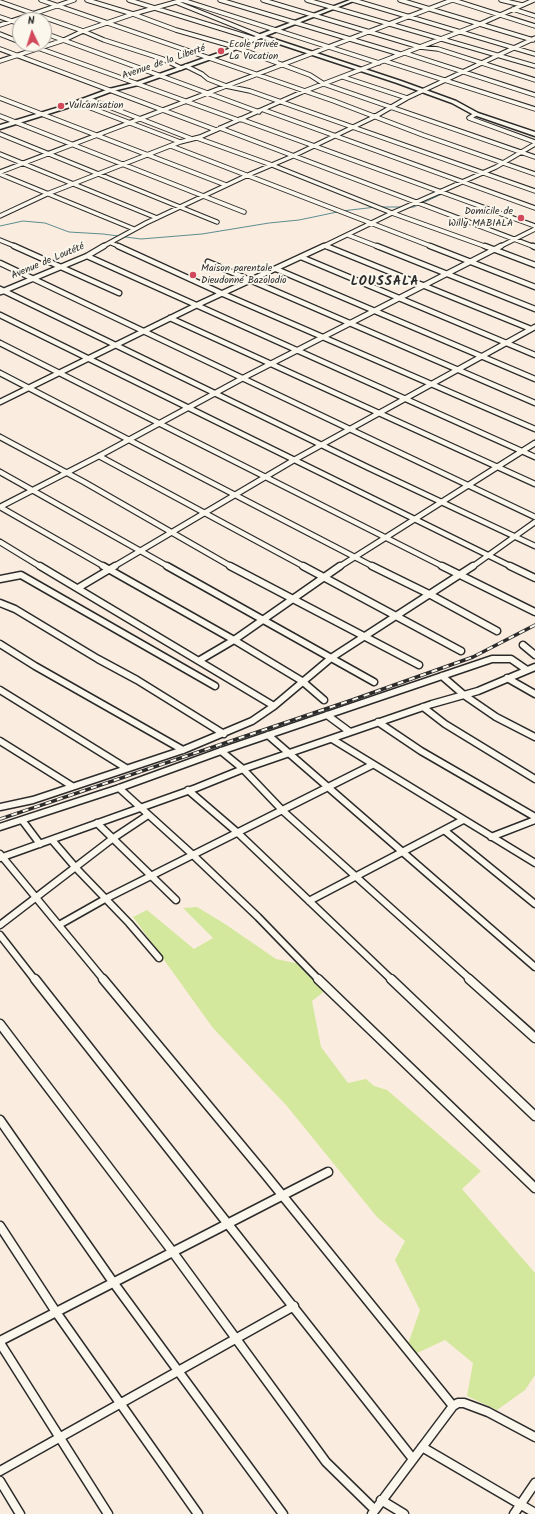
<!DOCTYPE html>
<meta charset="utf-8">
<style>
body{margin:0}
#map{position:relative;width:535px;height:1514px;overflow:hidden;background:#faecde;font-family:Kalam,sans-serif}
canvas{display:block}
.north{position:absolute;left:12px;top:12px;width:40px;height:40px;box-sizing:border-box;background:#fbf7ec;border:1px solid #a8a59f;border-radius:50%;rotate:356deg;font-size:11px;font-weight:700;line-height:16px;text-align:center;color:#2b2b2b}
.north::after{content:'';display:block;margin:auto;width:14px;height:18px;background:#d1495b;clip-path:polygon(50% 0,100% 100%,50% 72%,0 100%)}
</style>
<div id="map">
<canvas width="535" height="1514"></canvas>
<div class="north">N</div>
</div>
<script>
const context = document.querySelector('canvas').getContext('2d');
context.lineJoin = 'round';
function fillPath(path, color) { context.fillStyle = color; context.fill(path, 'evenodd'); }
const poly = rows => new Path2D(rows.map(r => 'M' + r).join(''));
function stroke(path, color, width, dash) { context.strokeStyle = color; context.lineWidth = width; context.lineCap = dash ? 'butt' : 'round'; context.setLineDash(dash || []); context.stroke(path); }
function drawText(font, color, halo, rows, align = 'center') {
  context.font = font + ' Kalam,sans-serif'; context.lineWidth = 4; context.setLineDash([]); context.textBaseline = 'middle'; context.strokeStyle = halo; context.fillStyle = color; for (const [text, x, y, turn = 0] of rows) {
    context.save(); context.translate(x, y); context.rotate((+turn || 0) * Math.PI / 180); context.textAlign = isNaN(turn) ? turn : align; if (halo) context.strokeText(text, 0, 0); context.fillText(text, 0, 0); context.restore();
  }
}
fillPath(poly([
 [197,907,225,924,276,959,300,964,326,990,312,1001,321,1047,348,1083,366,1079,374,1086,387,1090,481,1171,462,1189,535,1273,535,1375,525,1390,497,1410,467,1396,473,1363,445,1340,417,1353,407,1347,420,1310,395,1260,405,1241,377,1217,286,1105,213,1028,133,917,147,910,194,949,213,938,183,908]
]), '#d3e89d');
stroke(poly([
 [380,207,404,207],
 [408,207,414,207,442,194],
 [0,226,23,221,45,223,69,232,103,234,141,239,202,234,269,223,299,220,342,211,376,207]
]), '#5d8d92', 1);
const streetFar3 = poly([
 [41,0,334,101,423,135,535,174],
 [87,0,133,14,176,30,232,46,310,75,324,84,535,157],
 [129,0,255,39],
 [182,0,379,63],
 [220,0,400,54],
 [263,0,420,47,438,49,535,80],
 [307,0,535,66],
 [353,0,535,54],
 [400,0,533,40],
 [453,0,535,26],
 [501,0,522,5],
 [0,2,83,31,104,40,163,59,181,68],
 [178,3,260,36],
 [513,9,535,16],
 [0,17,20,24],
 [0,25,74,0],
 [44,33,259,112],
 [0,34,20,42],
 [27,44,238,120],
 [0,49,216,130],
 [405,53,535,95],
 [0,61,64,40,83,31,133,14,183,0],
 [385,61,535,109],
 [186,66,202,74,208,79,226,86,250,91,535,191],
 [343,77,407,98],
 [0,98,226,185],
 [89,99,192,139],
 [78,103,180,142],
 [264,110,535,208],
 [476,114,469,118,535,142],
 [0,116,244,212],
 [240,119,535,226],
 [220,128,535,247],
 [0,134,217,222],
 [197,138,272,165,392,213,487,247],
 [171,146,433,247],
 [0,154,157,218],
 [0,172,452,0],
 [0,174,134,229],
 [0,216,47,194,180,142,200,137,302,92,480,24,534,0],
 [348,235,379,247],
 [0,240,17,247],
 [111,243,121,247],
 [325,246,328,247],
 [102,247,146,223,248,175,293,156,374,117,407,98,535,38],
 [322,247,392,213,496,167,535,144],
 [499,247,535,229]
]);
const streetFar2 = poly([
 [14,246,119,293],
 [118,246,221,293,535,429],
 [326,246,531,329],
 [377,246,535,309],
 [430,246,535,287],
 [485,246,535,265],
 [533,246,535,247],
 [87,256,535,457],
 [301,257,535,355],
 [208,262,535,403],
 [0,263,535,517],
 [276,269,535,379],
 [0,289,369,468,535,546],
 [1,292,87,256,104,246],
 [0,315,512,567],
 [170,318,535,484],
 [0,343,444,567],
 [0,373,374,567],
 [0,402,197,305,324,246],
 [0,437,84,482,232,567],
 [99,456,305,567],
 [0,472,169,567],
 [0,507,99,456,243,378,501,246],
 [0,507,105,567],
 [0,542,41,567],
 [113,567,294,460,535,327],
 [339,567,535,443],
 [472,567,535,522]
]);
const streetFar1 = poly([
 [40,566,274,706],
 [103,566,234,640,302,681,324,700],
 [167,566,374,682],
 [230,566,419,665],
 [303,566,461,651],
 [372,566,429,594,497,631],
 [442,566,535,612],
 [510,566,535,578],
 [0,579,21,575,215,686],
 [78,588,115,566],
 [0,603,15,609,98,659,137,680,224,734],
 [0,644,35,666,183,750],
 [523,645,535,655],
 [200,660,234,640,340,566],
 [442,676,464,695,496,717,535,737],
 [507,678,535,694],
 [0,690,126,768],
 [423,707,445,724,535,779],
 [327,715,350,732],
 [378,722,421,751,535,817],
 [268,735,535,967],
 [332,739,535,863],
 [0,741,72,786],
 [221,751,243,769,283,811,471,980],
 [119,788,193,855,258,917,319,980],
 [188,790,238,833,392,980],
 [0,807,33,800,183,750,252,721,274,706,331,658,473,566],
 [22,820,40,844],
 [97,823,176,900],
 [0,827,119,788,221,751,492,659,511,659,527,670],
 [444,830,535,904],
 [491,837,535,820],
 [52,840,76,868,129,923,159,958],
 [0,854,104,980],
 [0,858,196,788,243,769,432,704,478,691,535,667],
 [309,901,463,820],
 [0,925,112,839,148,815],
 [59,925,105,899,372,765],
 [0,935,35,980]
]);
const street = poly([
 [35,979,413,1459],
 [103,979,265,1174,453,1406],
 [318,979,535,1188],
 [391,979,535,1116],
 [469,979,535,1038],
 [0,1024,172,1251,326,1462,375,1510],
 [0,1120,113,1282,283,1514],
 [0,1226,56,1312,198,1514],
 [0,1341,328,1172],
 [0,1343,108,1514],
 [422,1447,535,1513],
 [0,1471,294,1306],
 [0,1481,20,1514],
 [381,1500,404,1514],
 [372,1514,453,1406,458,1403,464,1403,488,1412,535,1437],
 [514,1514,535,1483]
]);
const secondary = poly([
 [350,0,356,0,265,36,401,81,456,101,478,113,535,132,535,136,474,115,452,103,397,83,261,38,228,53,138,85,113,91,67,108,0,129,0,125,63,106,109,89,134,83,224,51,258,35,350,0]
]);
stroke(streetFar3, '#2b2b2b', 5.5);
stroke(streetFar2, '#2b2b2b', 7);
stroke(streetFar1, '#2b2b2b', 9);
stroke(street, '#2b2b2b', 11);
stroke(secondary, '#2b2b2b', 3);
stroke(streetFar3, '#fbf7ec', 3.5);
stroke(streetFar2, '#fbf7ec', 4.5);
stroke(streetFar1, '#fbf7ec', 6);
stroke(street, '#fbf7ec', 8);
fillPath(secondary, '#fbf7ec');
const rail = poly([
 [0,819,352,700,473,657,535,625]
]);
stroke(rail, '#2b2b2b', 3.5);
stroke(rail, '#fbf7ec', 2, [6]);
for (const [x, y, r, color] of [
 [221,51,4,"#d1495b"],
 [61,106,4,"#d1495b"],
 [521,218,4,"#d1495b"],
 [193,275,4,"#d1495b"]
]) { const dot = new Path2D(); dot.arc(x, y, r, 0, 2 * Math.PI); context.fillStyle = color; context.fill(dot); stroke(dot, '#fbf7ec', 1.5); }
drawText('10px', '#2b2b2b', '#fbf7ec', [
 ["Ecole privée",229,45],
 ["La Vocation",229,57],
 ["Vulcanisation",69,106],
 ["Domicile de",513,212,"right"],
 ["Willy MABIALA",513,224,"right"],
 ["Maison parentale",201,269],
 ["Dieudonné Bazolodio",201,281]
], 'left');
drawText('10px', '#2b2b2b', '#fbf7ec', [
 ["Avenue de la Liberté",164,63,-19],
 ["Avenue de Loutété",48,262,-23]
]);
context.letterSpacing = '1px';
drawText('bold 13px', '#2b2b2b', '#fbf7ec', [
 ["LOUSSALA",385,283]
]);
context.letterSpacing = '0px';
</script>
